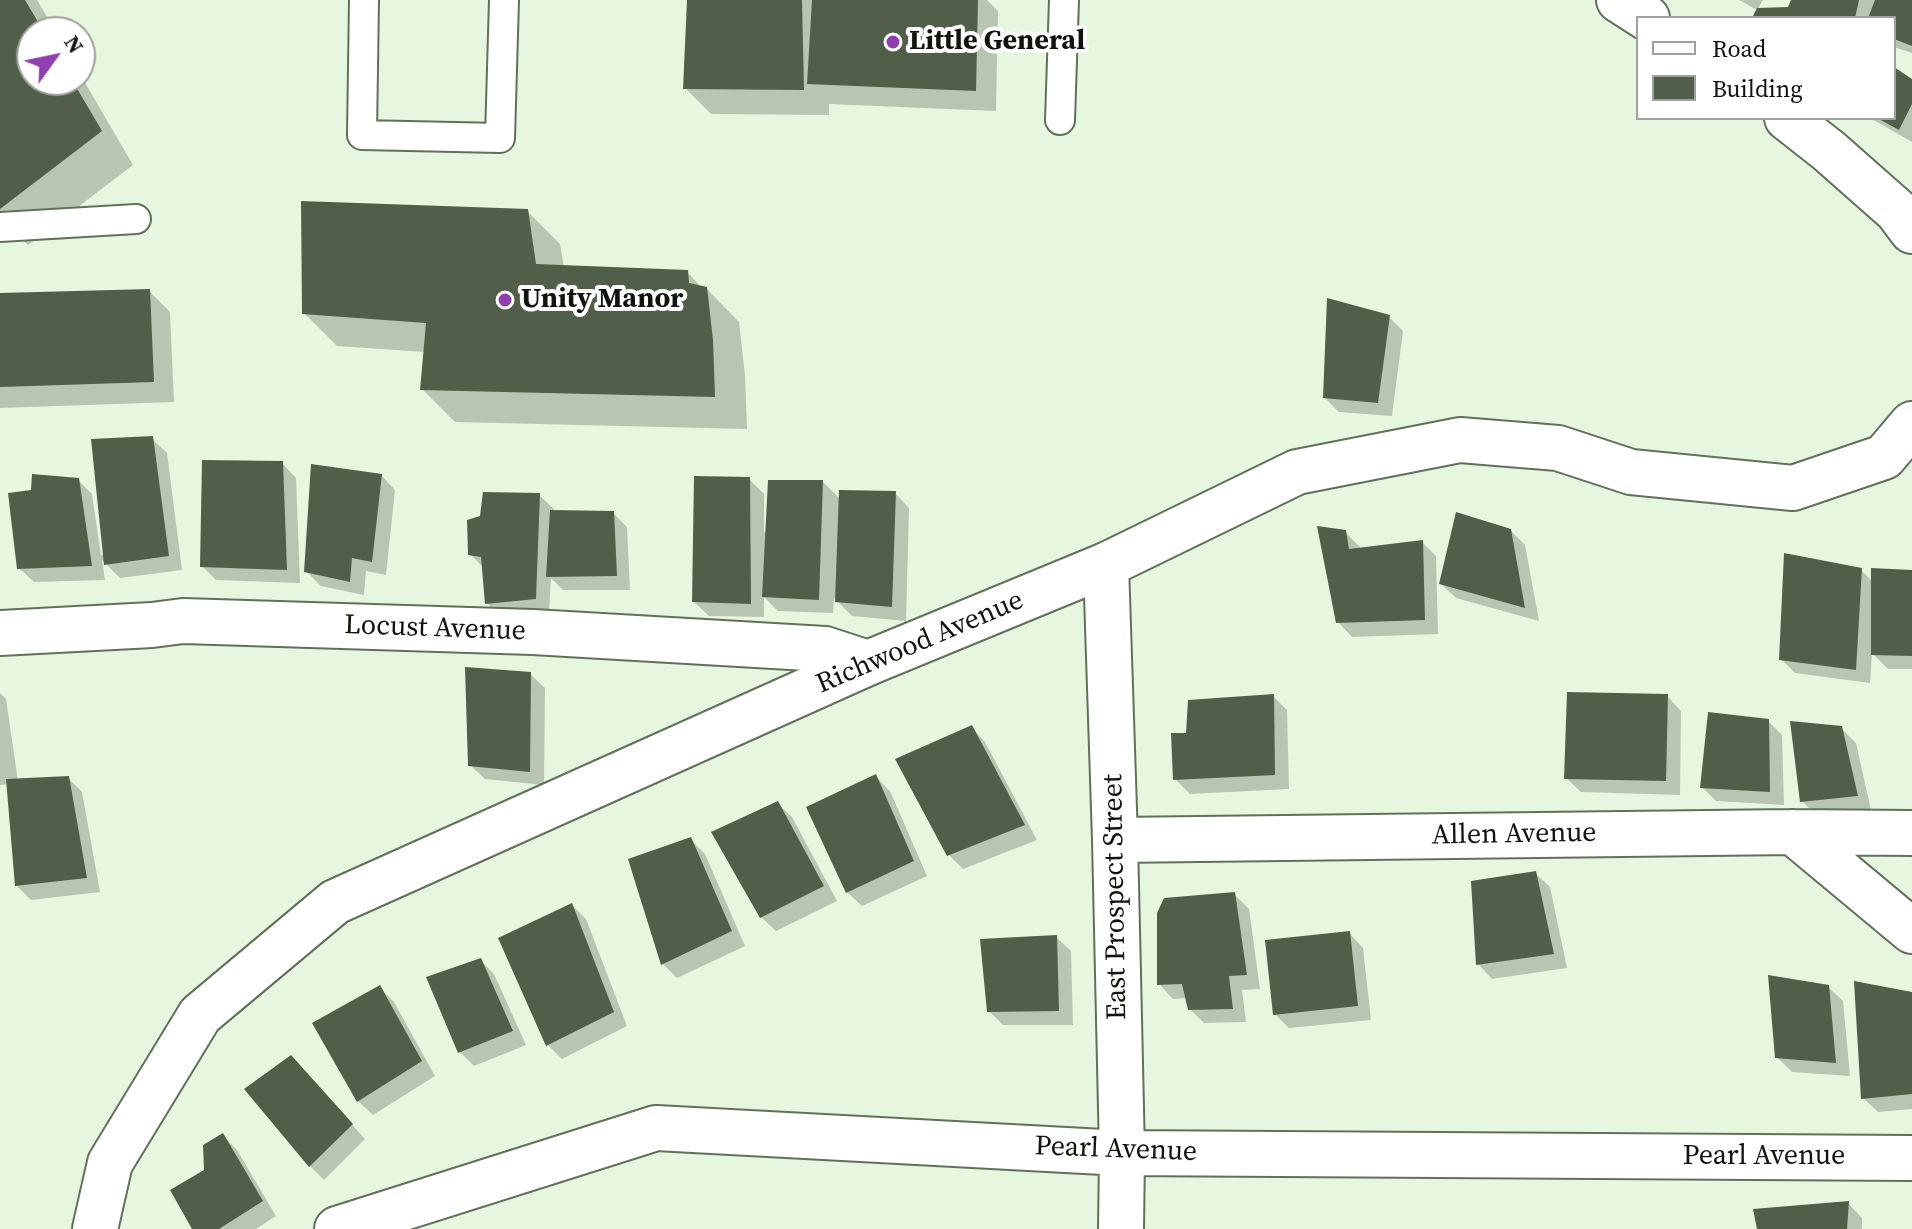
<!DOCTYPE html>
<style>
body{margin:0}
#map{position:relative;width:1912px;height:1229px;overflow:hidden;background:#e7f7df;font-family:"Source Serif 4",serif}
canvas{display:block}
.legend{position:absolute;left:1636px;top:16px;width:260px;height:104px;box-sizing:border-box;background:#fefffe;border:2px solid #9ea19d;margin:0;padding:10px 14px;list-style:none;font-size:24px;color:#0f140c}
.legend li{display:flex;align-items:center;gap:16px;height:40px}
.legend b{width:40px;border:2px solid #9ea19d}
.north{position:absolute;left:16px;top:16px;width:80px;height:80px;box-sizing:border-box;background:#fefffe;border:2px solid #9ea19d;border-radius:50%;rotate:57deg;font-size:22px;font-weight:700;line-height:32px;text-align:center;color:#0f140c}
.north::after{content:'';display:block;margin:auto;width:28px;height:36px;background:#8f3faf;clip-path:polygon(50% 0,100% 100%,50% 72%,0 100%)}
</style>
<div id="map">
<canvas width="1912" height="1229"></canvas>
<ul class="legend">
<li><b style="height:10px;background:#fff"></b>Road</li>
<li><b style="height:22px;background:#515e4a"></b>Building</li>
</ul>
<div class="north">N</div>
</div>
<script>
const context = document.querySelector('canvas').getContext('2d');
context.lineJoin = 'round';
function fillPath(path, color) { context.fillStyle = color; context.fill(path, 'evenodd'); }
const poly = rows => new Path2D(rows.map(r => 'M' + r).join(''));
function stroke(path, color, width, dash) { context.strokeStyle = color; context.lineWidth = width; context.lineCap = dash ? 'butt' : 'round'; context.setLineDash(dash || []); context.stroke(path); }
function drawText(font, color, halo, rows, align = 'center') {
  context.font = font + ' "Source Serif 4",serif'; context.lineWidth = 8; context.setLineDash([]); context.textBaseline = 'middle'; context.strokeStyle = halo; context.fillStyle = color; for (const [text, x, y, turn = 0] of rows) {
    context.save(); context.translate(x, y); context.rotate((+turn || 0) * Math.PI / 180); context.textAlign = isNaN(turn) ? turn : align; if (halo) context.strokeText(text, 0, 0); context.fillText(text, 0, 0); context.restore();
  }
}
fillPath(poly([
 [0,0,37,0,56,32,32,32,32,80,80,80,80,74,133,165,28,245,0,216],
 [689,0,987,0,998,11,996,111,829,104,829,115,711,114,685,88],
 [1739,0,1763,0,1757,10],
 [1793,0,1912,0,1912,53,1894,47,1894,18,1755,18,1790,9],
 [1894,69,1912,81,1912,142,1870,118,1894,118],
 [527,211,560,244,564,267,687,272,702,288,706,288,739,322,745,375,747,429,455,422,422,389,425,352,337,346,304,313],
 [149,291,170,312,174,402,0,408,0,295],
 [1389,317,1403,331,1392,416,1339,412,1325,398],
 [152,439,167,453,182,570,120,578,102,560,105,580,34,582,19,568,78,480,92,494,101,555,105,555],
 [282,463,296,478,300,583,216,580,202,566],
 [381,475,395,490,386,575,366,571,364,595,321,586,306,571],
 [749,479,764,494,764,532,767,532,823,482,841,500,895,493,909,508,906,621,852,616,834,598,833,613,778,611,764,597,764,617,709,616,694,602],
 [539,495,554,509,554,512,613,513,627,527,630,590,563,590,551,578,549,613,501,617,487,603,484,568,470,554],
 [1510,530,1525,545,1539,621,1456,598,1441,584],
 [1345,532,1360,547,1360,549,1422,542,1436,556,1438,634,1352,637,1338,622],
 [1861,570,1873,582,1912,572,1912,669,1888,669,1872,653,1870,683,1795,673,1781,659],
 [530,674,545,688,544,785,485,779,470,765],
 [0,693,6,699,18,781,68,778,82,792,100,892,31,900,17,886,9,784,0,785],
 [1273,696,1287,710,1289,789,1190,794,1175,779],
 [1667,696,1681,711,1680,795,1581,792,1566,778],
 [1768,721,1782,735,1784,805,1716,801,1702,787],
 [971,727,985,742,1037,840,963,869,949,855],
 [1841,728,1856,743,1871,810,1817,816,1802,801],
 [876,777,890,791,927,876,862,906,847,892],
 [777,803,792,817,837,901,776,931,761,917],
 [691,840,705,854,745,946,677,978,663,964],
 [1535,873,1550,887,1567,968,1492,979,1478,964],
 [1234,894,1249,909,1260,989,1242,990,1246,1022,1204,1023,1190,1009,1187,998,1173,999,1159,984],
 [572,905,586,919,627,1026,562,1059,548,1045],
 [1349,933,1363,948,1371,1020,1289,1028,1275,1014],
 [1056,937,1071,951,1073,1025,1003,1025,989,1011],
 [480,960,494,974,526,1045,474,1066,460,1052],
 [1828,987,1843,1001,1850,1076,1792,1072,1777,1057],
 [380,988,394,1002,435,1076,373,1115,358,1101],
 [1912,994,1912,1109,1878,1112,1863,1098],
 [305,1072,365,1139,324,1180,310,1166],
 [223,1136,237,1150,276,1216,256,1229,194,1229,206,1172],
 [1848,1203,1862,1218,1862,1229,1759,1229]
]), '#0003');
fillPath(poly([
 [0,0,25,0,44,32,32,32,32,80,72,80,102,131,0,209],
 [687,0,802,0,804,90,683,89],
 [812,0,978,0,976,91,807,84],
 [1791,0,1859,0,1855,18,1752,18,1757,8,1788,7],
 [1875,0,1912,0,1912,46,1894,39,1894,18,1868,18],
 [1894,67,1912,79,1912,104,1899,130,1877,118,1894,118],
 [301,201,528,209,536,264,688,270,689,283,707,287,713,340,715,397,420,390,426,323,302,314],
 [150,289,154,382,0,387,0,293],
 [1327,298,1390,315,1378,403,1323,398],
 [153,436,169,556,104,565,91,439],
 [202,460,283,461,287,570,200,567],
 [311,464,382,474,372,562,352,558,350,582,304,572],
 [32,474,79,478,92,566,17,569,8,493,31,490],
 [694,476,750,477,751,604,692,602],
 [768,480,823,480,819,600,762,597],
 [839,490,896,491,892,607,835,602],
 [483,492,540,493,536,599,485,604,481,557,468,555,467,520,480,516],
 [550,510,614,511,617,576,546,577],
 [1456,512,1511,529,1525,608,1439,584],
 [1317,526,1346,530,1349,549,1423,540,1425,620,1336,623],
 [1784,553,1862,568,1856,670,1779,660],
 [1871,568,1912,570,1912,656,1871,655],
 [465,667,531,672,530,772,468,766],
 [1567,692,1668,694,1666,781,1564,779],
 [1274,694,1275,775,1173,780,1171,733,1186,733,1188,700],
 [1708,712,1769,719,1770,792,1700,788],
 [1790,721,1842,726,1858,796,1800,802],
 [972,725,1025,825,947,856,895,759],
 [876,774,914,861,846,893,806,807],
 [69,776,87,878,15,886,6,779],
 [778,801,824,886,760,918,711,832],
 [691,837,732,931,661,965,628,859],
 [1536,871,1554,954,1476,965,1471,881],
 [1235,892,1247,975,1229,976,1233,1009,1188,1010,1182,984,1157,985,1157,913,1164,898],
 [572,903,614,1012,546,1046,498,938],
 [1350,931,1358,1006,1273,1015,1265,940],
 [1057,935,1059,1011,987,1012,980,939],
 [481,958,513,1031,458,1053,426,977],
 [1768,975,1829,985,1836,1063,1775,1058],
 [1854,981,1912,992,1912,1094,1861,1099],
 [380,985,422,1061,357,1102,312,1023],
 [291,1055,353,1124,309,1167,244,1089],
 [223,1133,263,1201,219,1229,192,1229,170,1190,204,1170,203,1145],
 [1849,1201,1847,1229,1757,1229,1753,1209]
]), '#515e4a');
const service = poly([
 [364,0,362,135,500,138,504,0],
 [1060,120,1064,0],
 [0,227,136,219]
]);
const minor = poly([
 [1106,565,1115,840,1122,1153,1121,1229],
 [0,633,152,625,183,621,533,632,825,649,868,663],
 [1793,832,1912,931],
 [1115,840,1793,832,1912,833],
 [337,1229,656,1128,1122,1153,1912,1158]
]);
const tertiary = poly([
 [1619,0,1647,18],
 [1787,118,1829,151,1897,211,1912,231],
 [95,1229,110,1163,200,1015,335,902,868,663,1106,565,1297,472,1460,440,1558,448,1631,472,1793,488,1884,457,1912,424]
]);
stroke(service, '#62705b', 32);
stroke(minor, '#62705b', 48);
stroke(tertiary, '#62705b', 48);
stroke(service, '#fff', 28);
stroke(minor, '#fff', 44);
stroke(tertiary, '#fff', 44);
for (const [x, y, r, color] of [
 [893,42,8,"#8f3faf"],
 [505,300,8,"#8f3faf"]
]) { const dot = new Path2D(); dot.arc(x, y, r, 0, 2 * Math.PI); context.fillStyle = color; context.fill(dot); stroke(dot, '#fefffe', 3); }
drawText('bold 28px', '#0f140c', '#fefffe', [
 ["Little General",909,42],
 ["Unity Manor",521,300]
], 'left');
drawText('28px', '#0f140c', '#fefffe', [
 ["Locust Avenue",435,629,2],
 ["Richwood Avenue",920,643,-23],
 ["Allen Avenue",1514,835,-1],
 ["East Prospect Street",1116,897,-91],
 ["Pearl Avenue",1116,1150,2],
 ["Pearl Avenue",1764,1157]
]);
</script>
